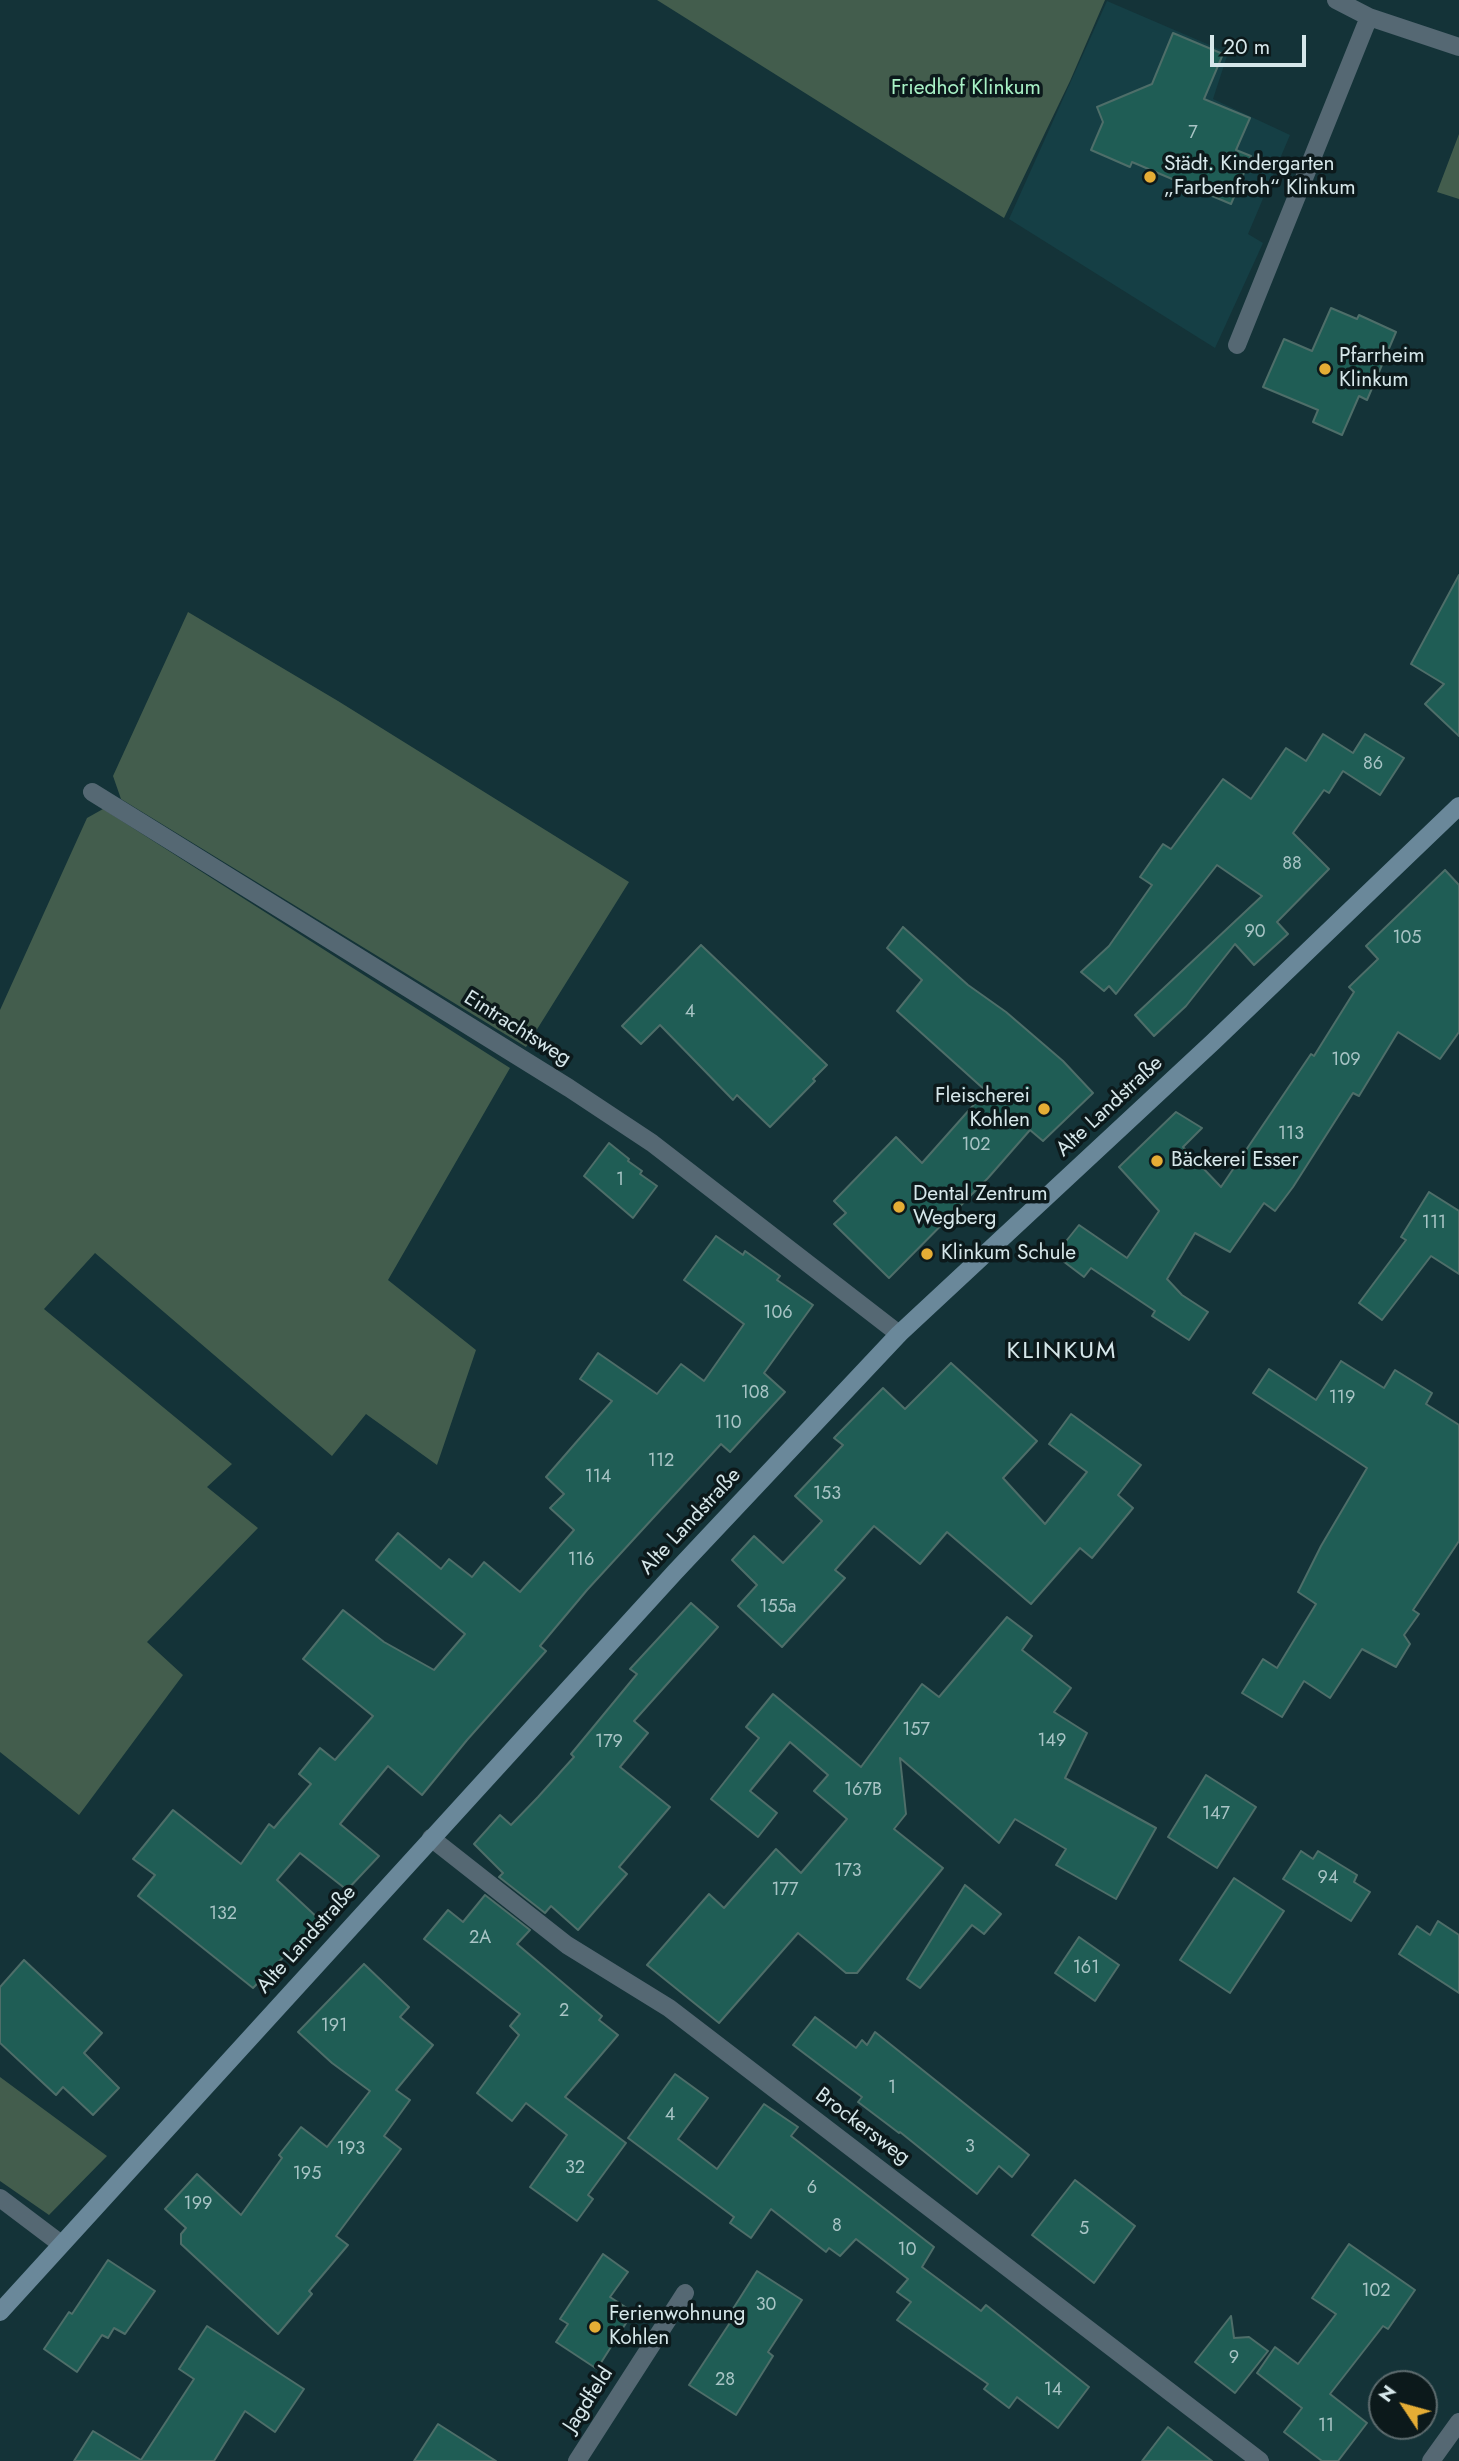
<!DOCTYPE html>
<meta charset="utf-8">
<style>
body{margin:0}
#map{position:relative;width:1459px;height:2461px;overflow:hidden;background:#143338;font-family:Jost,sans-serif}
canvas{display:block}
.north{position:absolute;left:1368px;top:2370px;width:70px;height:70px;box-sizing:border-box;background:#0c191b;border:2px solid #5d6b6e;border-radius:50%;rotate:306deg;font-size:19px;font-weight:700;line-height:28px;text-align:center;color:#d6e7ea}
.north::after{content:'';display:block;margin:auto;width:24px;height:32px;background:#e5ad35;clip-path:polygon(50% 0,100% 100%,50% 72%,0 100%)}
.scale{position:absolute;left:1210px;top:35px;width:96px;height:32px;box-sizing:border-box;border:4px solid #d6e7ea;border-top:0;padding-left:9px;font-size:21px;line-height:24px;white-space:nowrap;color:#d6e7ea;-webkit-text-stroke:5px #0c191b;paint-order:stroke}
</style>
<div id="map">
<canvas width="1459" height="2461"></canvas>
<div class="north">N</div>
<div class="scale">20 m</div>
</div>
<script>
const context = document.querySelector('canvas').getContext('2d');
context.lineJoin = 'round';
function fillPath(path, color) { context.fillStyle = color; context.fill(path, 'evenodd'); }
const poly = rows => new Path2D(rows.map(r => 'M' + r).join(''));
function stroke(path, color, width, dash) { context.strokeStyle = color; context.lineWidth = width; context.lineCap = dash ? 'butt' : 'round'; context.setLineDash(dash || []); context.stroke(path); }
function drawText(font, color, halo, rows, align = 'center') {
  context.font = font + ' Jost,sans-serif'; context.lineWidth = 7; context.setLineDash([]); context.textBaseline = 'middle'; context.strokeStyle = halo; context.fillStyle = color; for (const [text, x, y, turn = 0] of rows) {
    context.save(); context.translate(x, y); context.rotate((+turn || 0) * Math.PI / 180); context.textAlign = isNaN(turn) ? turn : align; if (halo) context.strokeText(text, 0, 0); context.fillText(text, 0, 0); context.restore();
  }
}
fillPath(poly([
 [1107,1,1228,53,1213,99,1290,135,1248,234,1263,243,1215,348,1009,219]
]), '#153f45');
fillPath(poly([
 [657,0,1105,0,1070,81,1004,218],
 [1459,134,1459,199,1437,192],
 [188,612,338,701,629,882,526,1047,121,799,113,776],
 [103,809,510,1068,388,1280,476,1350,437,1465,366,1414,332,1456,95,1253,44,1309,232,1464,207,1487,258,1528,147,1642,183,1675,79,1815,0,1752,0,1010,87,818],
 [0,2077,107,2156,49,2215,0,2181]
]), '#435d4d');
const building = poly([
 [1173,33,1223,54,1204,99,1250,118,1236,150,1251,156,1231,204,1132,162,1130,167,1091,150,1103,122,1097,107,1152,84,1173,33],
 [1331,308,1357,319,1359,315,1396,332,1367,400,1359,396,1342,435,1313,422,1318,410,1263,387,1284,339,1312,351,1331,308],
 [1459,575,1459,736,1425,704,1444,684,1411,664,1459,575],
 [1323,734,1353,753,1365,734,1404,758,1380,795,1343,771,1329,793,1324,790,1293,833,1329,869,1277,922,1288,934,1254,965,1235,944,1186,1006,1154,1036,1135,1015,1262,896,1217,865,1116,994,1109,986,1104,991,1081,972,1109,946,1152,885,1140,877,1163,844,1171,849,1223,779,1251,799,1286,748,1306,761,1323,734],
 [1445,870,1459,885,1459,1032,1440,1059,1398,1032,1359,1096,1353,1093,1293,1187,1275,1211,1264,1203,1230,1252,1195,1233,1167,1279,1182,1295,1208,1312,1189,1340,1152,1316,1155,1311,1091,1268,1084,1277,1055,1255,1079,1225,1127,1258,1159,1211,1119,1167,1176,1112,1202,1128,1183,1147,1221,1187,1311,1054,1314,1056,1354,992,1349,987,1378,959,1366,946,1445,870],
 [903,927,968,985,1006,1012,1063,1061,1093,1093,1043,1141,1030,1130,988,1178,889,1278,834,1224,846,1213,834,1201,896,1137,922,1163,986,1091,897,1011,922,980,887,948,903,927],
 [701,945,827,1065,813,1079,815,1081,770,1127,737,1095,733,1100,660,1025,641,1044,622,1026,701,945],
 [609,1143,629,1159,628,1161,642,1171,640,1174,657,1186,633,1218,584,1176,609,1143],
 [1429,1192,1459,1211,1459,1274,1431,1256,1382,1320,1359,1303,1406,1240,1401,1237,1429,1192],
 [716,1236,743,1255,745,1251,780,1276,777,1280,813,1305,764,1373,785,1392,730,1452,721,1444,587,1590,540,1646,546,1651,467,1740,422,1795,388,1766,340,1824,379,1856,347,1890,300,1853,277,1880,320,1920,253,1988,138,1896,155,1875,133,1859,173,1810,241,1864,269,1824,274,1828,311,1784,299,1774,320,1748,335,1760,373,1716,303,1659,343,1610,384,1642,434,1670,465,1634,376,1560,398,1533,441,1569,449,1559,472,1577,484,1562,520,1592,574,1530,550,1508,564,1494,546,1477,612,1401,580,1379,598,1353,657,1394,681,1364,704,1381,744,1324,684,1280,716,1236],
 [1341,1361,1384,1388,1395,1370,1432,1393,1426,1404,1459,1425,1459,1541,1413,1610,1419,1614,1404,1635,1410,1644,1396,1667,1362,1649,1330,1698,1304,1681,1282,1717,1242,1693,1263,1659,1277,1668,1316,1604,1298,1592,1321,1546,1367,1468,1253,1393,1269,1369,1316,1400,1341,1361],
 [951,1363,1037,1441,1003,1478,1045,1524,1087,1472,1049,1444,1071,1414,1141,1465,1118,1495,1133,1508,1092,1558,1080,1548,1031,1604,947,1532,920,1564,874,1526,835,1570,845,1578,782,1647,738,1606,757,1585,732,1560,754,1536,783,1563,822,1521,795,1496,843,1445,834,1438,883,1388,905,1409,951,1363],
 [691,1603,718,1627,634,1721,648,1733,620,1767,670,1807,619,1867,627,1874,578,1930,551,1906,545,1913,499,1877,503,1873,474,1844,500,1815,511,1825,538,1797,574,1757,571,1754,637,1674,630,1669,691,1603],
 [1007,1617,1032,1636,1022,1650,1071,1688,1054,1712,1087,1733,1065,1778,1156,1828,1116,1899,1056,1865,1066,1849,1015,1819,999,1843,900,1758,906,1814,894,1829,943,1868,857,1973,846,1973,798,1933,719,2023,647,1965,709,1894,724,1908,776,1849,801,1873,847,1819,814,1791,828,1775,790,1742,750,1791,777,1813,758,1837,711,1799,759,1738,746,1727,773,1694,861,1767,922,1684,939,1697,1007,1617],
 [1206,1775,1256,1807,1217,1868,1168,1837,1206,1775],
 [1301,1851,1313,1859,1318,1851,1357,1875,1354,1882,1370,1892,1351,1921,1283,1879,1301,1851],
 [1234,1878,1284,1911,1230,1993,1180,1960,1234,1878],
 [965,1885,1001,1914,984,1934,972,1925,920,1988,907,1979,965,1885],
 [485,1895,530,1930,517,1944,602,2016,599,2020,618,2035,565,2097,626,2143,588,2195,593,2199,577,2221,530,2187,567,2135,526,2103,512,2121,477,2093,519,2035,510,2026,520,2014,424,1939,448,1910,463,1922,485,1895],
 [1438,1921,1459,1935,1459,1993,1399,1954,1417,1926,1430,1935,1438,1921],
 [1079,1937,1119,1965,1095,2001,1055,1973,1079,1937],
 [24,1960,102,2033,84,2053,119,2088,93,2115,63,2087,56,2095,0,2043,0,1987,24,1960],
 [364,1964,409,2007,400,2017,433,2045,396,2090,410,2100,384,2136,401,2149,336,2236,348,2245,309,2291,312,2294,278,2334,181,2244,181,2234,186,2228,165,2209,197,2174,241,2215,282,2158,279,2155,301,2127,327,2147,370,2091,332,2063,298,2032,364,1964],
 [815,2017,856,2048,862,2040,867,2045,875,2032,1029,2155,1012,2177,999,2166,977,2194,900,2132,899,2133,858,2102,862,2097,793,2045,815,2017],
 [675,2074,708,2098,678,2139,717,2169,764,2104,798,2127,791,2136,934,2247,922,2267,981,2311,986,2305,1089,2387,1058,2428,1017,2397,1009,2408,984,2389,988,2384,897,2320,911,2302,897,2292,908,2279,856,2239,840,2256,829,2248,826,2252,771,2209,751,2238,730,2223,734,2217,628,2138,675,2074],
 [1075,2180,1135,2226,1094,2283,1032,2235,1075,2180],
 [1349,2244,1415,2290,1388,2329,1383,2326,1330,2394,1367,2423,1338,2461,1322,2461,1284,2432,1302,2408,1257,2373,1275,2347,1298,2364,1336,2314,1312,2298,1349,2244],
 [603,2254,628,2272,610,2297,633,2312,597,2369,556,2342,568,2324,560,2319,603,2254],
 [108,2260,155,2291,125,2334,114,2328,108,2338,102,2335,77,2372,44,2349,69,2312,72,2314,108,2260],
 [757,2271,802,2300,768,2352,773,2356,736,2415,689,2385,735,2315,731,2312,757,2271],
 [1231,2316,1234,2338,1249,2337,1268,2351,1235,2393,1195,2362,1231,2316],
 [207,2326,304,2389,275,2432,245,2411,214,2461,74,2461,93,2431,141,2460,194,2379,179,2369,207,2326],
 [438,2424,496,2461,414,2461,438,2424],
 [1168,2427,1212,2461,1142,2461,1168,2427]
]);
fillPath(building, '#1f5d55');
stroke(building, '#4e6e69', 2);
stroke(poly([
 [1336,0,1369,17,1459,47],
 [1237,345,1369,17],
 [92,792,569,1088,652,1143,899,1334],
 [431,1838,567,1945,669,2008,1260,2461],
 [0,2198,61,2244],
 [577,2461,685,2293],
 [1431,2461,1459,2422]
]), '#556873', 18);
stroke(poly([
 [0,2312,675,1572,899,1334,1213,1042,1459,806]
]), '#6a889a', 18);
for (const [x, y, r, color] of [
 [1150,177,7,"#e5ad35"],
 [1325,369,7,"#e5ad35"],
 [1044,1109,7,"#e5ad35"],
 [1157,1161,7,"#e5ad35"],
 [899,1207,7,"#e5ad35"],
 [927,1254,7,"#e5ad35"],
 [595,2327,7,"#e5ad35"]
]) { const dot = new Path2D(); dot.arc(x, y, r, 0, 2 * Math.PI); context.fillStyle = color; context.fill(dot); stroke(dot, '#0c191b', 2.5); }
drawText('18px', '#a8c4c5', null, [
 ["7",1193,134],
 ["86",1373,765],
 ["88",1292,865],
 ["90",1255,933],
 ["105",1407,939],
 ["4",690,1013],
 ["109",1346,1061],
 ["113",1291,1135],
 ["102",976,1146],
 ["1",620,1181],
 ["111",1434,1224],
 ["106",778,1314],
 ["108",755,1394],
 ["119",1342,1399],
 ["110",728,1424],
 ["112",661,1462],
 ["114",598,1478],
 ["153",827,1495],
 ["116",581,1561],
 ["155a",778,1608],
 ["157",916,1731],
 ["149",1052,1742],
 ["179",609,1743],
 ["167B",863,1791],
 ["147",1216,1815],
 ["173",848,1872],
 ["94",1328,1879],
 ["177",785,1891],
 ["132",223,1915],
 ["2A",480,1939],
 ["161",1086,1969],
 ["2",564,2012],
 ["191",334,2027],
 ["1",892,2089],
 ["4",670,2116],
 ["3",970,2148],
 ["193",351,2150],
 ["32",575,2169],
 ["195",307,2175],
 ["6",812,2189],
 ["199",198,2205],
 ["8",837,2227],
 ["5",1084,2230],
 ["10",907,2251],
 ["102",1376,2292],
 ["30",766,2306],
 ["9",1234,2359],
 ["28",725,2381],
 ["14",1053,2391],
 ["11",1326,2427]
]);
drawText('21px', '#a8f2c6', '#0c191b', [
 ["Friedhof Klinkum",966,89]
]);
drawText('21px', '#d6e7ea', '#0c191b', [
 ["Städt. Kindergarten",1164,165],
 ["„Farbenfroh“ Klinkum",1164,189],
 ["Pfarrheim",1339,357],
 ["Klinkum",1339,381],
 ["Fleischerei",1030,1097,"right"],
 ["Kohlen",1030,1121,"right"],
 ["Bäckerei Esser",1171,1161],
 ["Dental Zentrum",913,1195],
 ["Wegberg",913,1219],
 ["Klinkum Schule",941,1254],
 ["Ferienwohnung",609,2315],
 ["Kohlen",609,2339]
], 'left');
drawText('21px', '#d6e7ea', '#0c191b', [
 ["Eintrachtsweg",517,1029,32],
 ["Alte Landstraße",1110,1107,-43],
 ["Alte Landstraße",691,1522,-47],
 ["Alte Landstraße",307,1940,-48],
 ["Brockersweg",862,2127,37],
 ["Jagdfeld",589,2400,-57]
]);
context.letterSpacing = '2px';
drawText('24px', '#d6e7ea', '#0c191b', [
 ["KLINKUM",1062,1352]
]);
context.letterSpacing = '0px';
</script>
